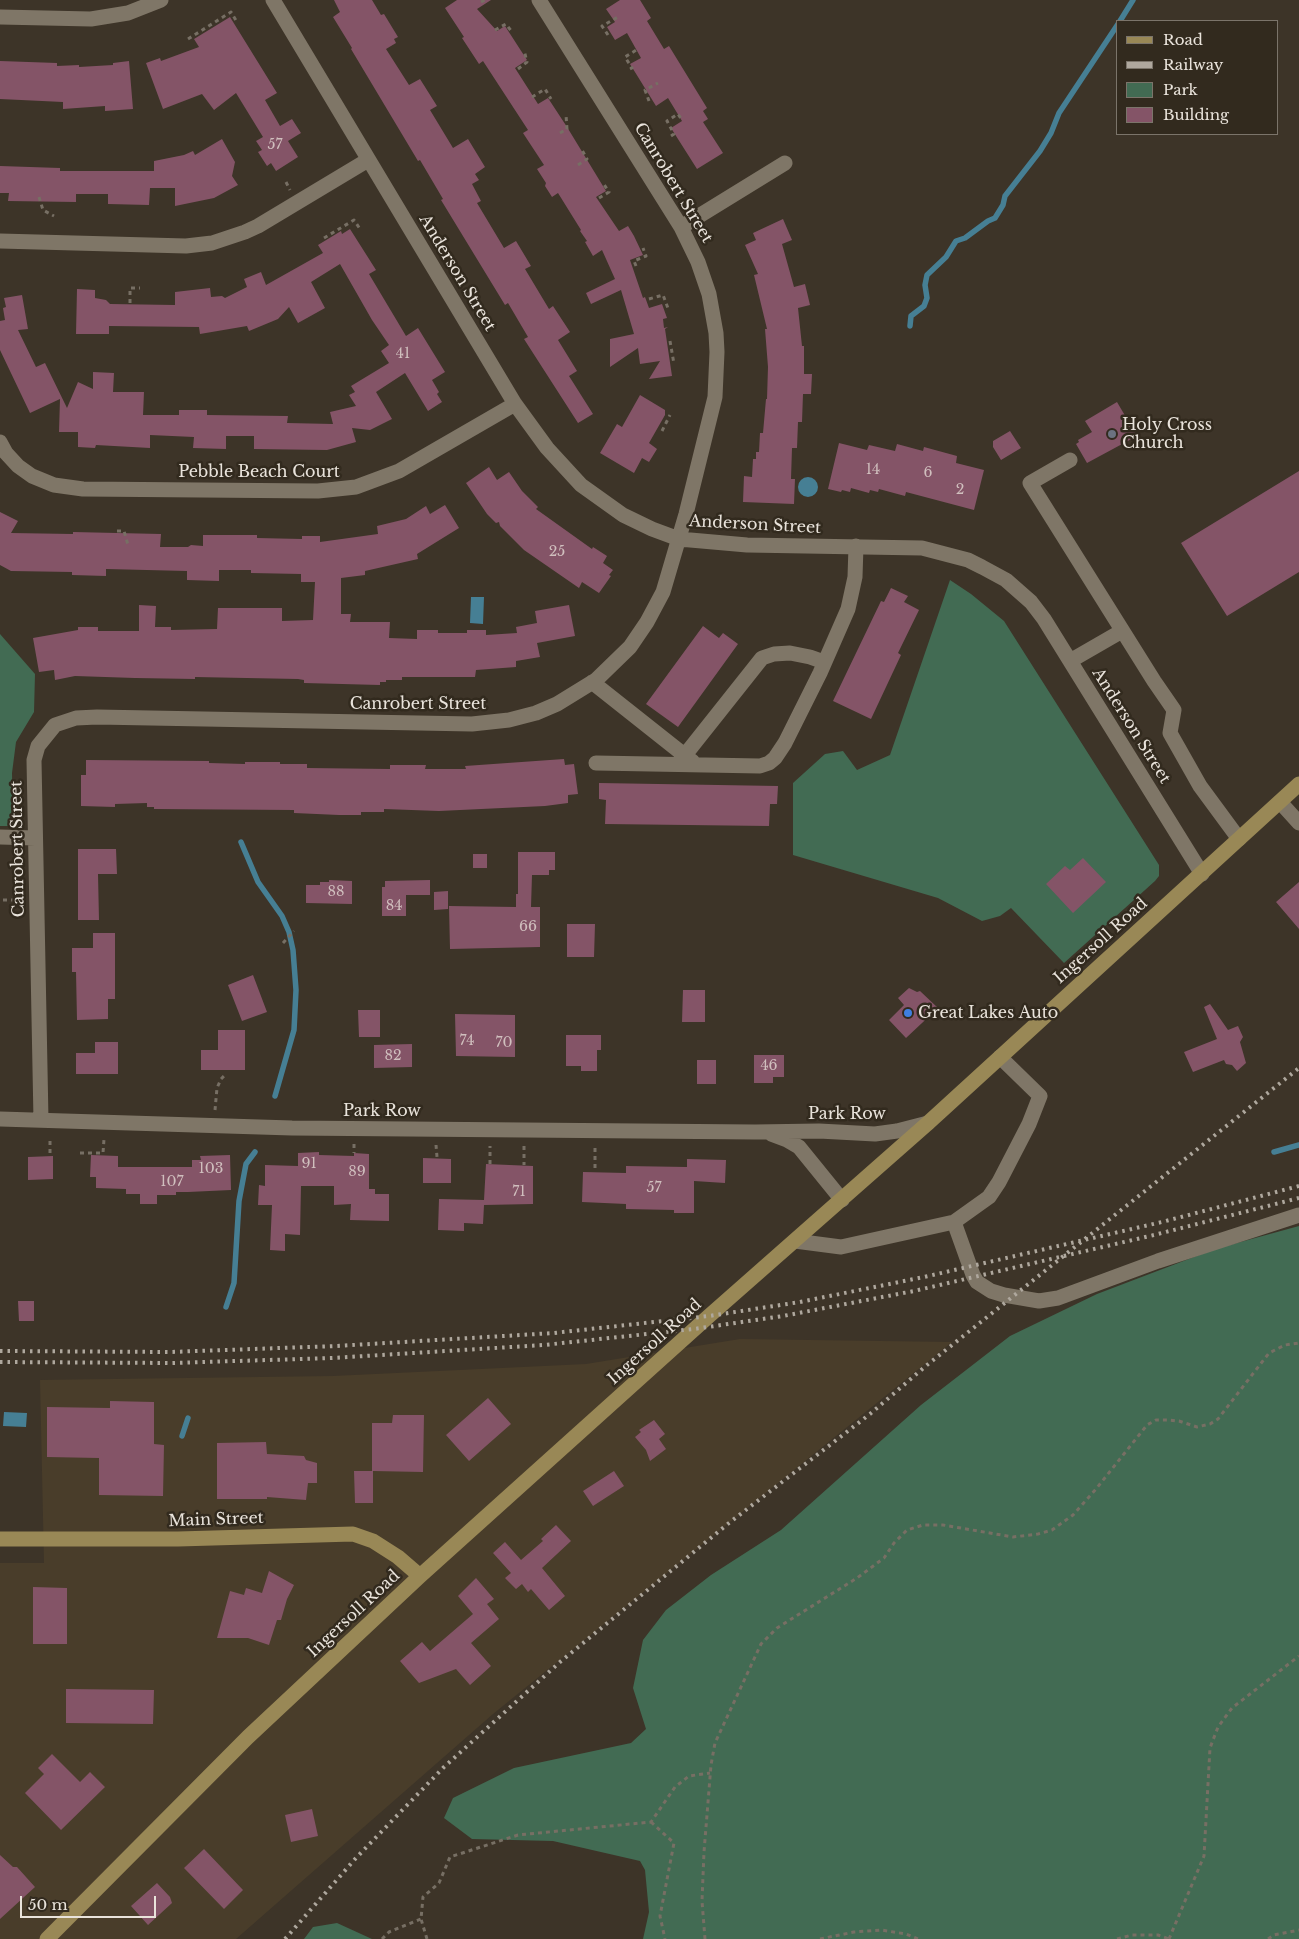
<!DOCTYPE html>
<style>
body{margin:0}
#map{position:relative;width:1299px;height:1939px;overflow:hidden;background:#3d3428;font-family:"Libre Baskerville",serif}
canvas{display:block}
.legend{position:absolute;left:1116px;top:20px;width:162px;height:115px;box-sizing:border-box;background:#322a1e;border:1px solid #7b746a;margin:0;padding:6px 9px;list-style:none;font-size:15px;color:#e9e3db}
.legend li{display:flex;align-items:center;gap:10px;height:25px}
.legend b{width:25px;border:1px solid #7b746a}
.scale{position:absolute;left:20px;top:1896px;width:136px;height:22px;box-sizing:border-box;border:2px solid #e9e3db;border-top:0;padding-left:6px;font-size:15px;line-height:18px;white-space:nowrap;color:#e9e3db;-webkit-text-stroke:4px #322a1e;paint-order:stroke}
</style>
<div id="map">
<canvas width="1299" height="1939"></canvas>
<ul class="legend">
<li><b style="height:6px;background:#998856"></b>Road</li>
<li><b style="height:6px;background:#afa89e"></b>Railway</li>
<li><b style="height:14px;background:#426b53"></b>Park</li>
<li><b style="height:14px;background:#845467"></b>Building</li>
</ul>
<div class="scale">50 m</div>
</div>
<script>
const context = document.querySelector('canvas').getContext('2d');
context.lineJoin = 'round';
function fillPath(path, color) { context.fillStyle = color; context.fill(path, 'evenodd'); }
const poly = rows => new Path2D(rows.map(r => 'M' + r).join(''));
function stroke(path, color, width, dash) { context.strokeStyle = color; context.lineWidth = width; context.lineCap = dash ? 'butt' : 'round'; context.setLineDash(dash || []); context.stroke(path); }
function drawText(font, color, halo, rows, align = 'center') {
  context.font = font + ' "Libre Baskerville",serif'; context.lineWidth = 5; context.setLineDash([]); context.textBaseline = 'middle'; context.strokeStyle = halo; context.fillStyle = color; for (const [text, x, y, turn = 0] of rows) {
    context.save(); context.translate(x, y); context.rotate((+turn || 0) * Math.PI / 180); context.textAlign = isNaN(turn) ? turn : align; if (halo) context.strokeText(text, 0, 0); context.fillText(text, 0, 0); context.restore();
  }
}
fillPath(poly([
 [740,1339,952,1342,493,1714,236,1939,0,1939,0,1563,44,1563,40,1380,333,1376,586,1364]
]), '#493d2a');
fillPath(poly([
 [950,580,971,594,1004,621,1159,865,1159,876,1155,881,1064,963,1011,908,1000,916,982,921,938,898,793,855,793,783,825,754,843,751,857,770,890,755],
 [0,634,35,674,34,712,16,742,12,773,13,826,0,826],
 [1299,1226,1299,1939,643,1939,649,1912,645,1870,640,1861,553,1841,472,1839,444,1818,453,1798,514,1768,631,1743,646,1729,633,1688,643,1640,666,1610,711,1575,781,1530,921,1405,1010,1336,1097,1294,1215,1249],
 [337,1923,372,1939,304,1939,313,1927]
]), '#426b53');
fillPath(poly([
 '798 487a10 10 0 1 1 20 0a10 10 0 1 1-20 0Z',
 [471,597,484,597,483,624,470,623],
 [4,1412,27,1413,26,1427,3,1426]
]), '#467f94');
stroke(poly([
 [1120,21,1133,0],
 [910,326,911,316,924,306,927,298,925,285,927,275,946,257,956,241,965,238,988,221,995,218,1003,205,1005,196,1040,151,1051,133,1059,113,1118,24],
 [241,842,258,882,282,916,289,932,293,950,296,990,294,1030,275,1096],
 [1274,1152,1299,1145],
 [226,1307,234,1283,239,1201,246,1164,255,1152],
 [182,1436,188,1418]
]), '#467f94', 5.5);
fillPath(poly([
 [334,0,372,0,381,15,384,14,398,37,394,39,396,43,386,49,409,85,420,79,437,106,430,110,453,148,468,139,485,167,475,174,479,180,472,184,481,201,477,203,504,248,516,241,531,266,525,269,549,309,553,306,570,332,558,340,577,371,569,376,593,414,578,423,524,339,528,337,508,303,505,305,441,200,443,199,420,160,418,161,351,49,352,48,333,17,340,12],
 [457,0,491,0,477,9,497,31,505,26,527,60,515,68,538,104,548,98,567,127,606,191,596,197,619,231,628,226,634,236,643,255,630,260,643,298,645,297,649,308,662,304,667,318,663,319,664,328,668,327,665,329,672,376,649,379,660,361,640,364,638,348,610,367,610,339,634,334,621,290,591,304,586,293,615,279,602,250,593,256,585,242,587,241,580,231,581,230,558,193,552,197,545,186,546,183,537,169,544,165,523,133,528,130,483,61,479,64,462,38,464,37,445,8],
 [620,0,640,0,651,18,647,21,664,49,669,46,707,108,703,111,708,119,703,122,723,153,697,169,671,128,682,121,668,98,656,106,630,64,641,58,627,33,615,40,607,27,615,22,606,9],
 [230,17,277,93,265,100,280,126,292,119,301,133,288,141,298,157,276,171,271,163,267,166,258,152,262,150,256,141,263,137,236,93,214,110,202,94,163,109,146,63,160,58,161,61,199,47,194,39],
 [0,61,57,63,57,66,79,65,79,67,113,65,113,63,129,61,133,109,105,111,105,106,63,109,63,102,0,99],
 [222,139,235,162,232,176,238,185,214,198,175,206,175,188,150,188,149,205,108,204,108,194,76,194,76,202,8,201,9,193,0,193,0,166,60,168,60,171,154,171,154,161,184,155,193,151,195,155],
 [783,219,792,240,782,244,794,287,805,284,810,305,798,308,802,346,804,346,804,374,812,374,811,394,803,394,802,422,798,422,797,448,792,448,791,479,795,479,794,504,743,502,744,476,752,477,753,459,756,459,756,452,759,452,760,433,763,433,766,399,767,399,768,367,765,329,767,329,754,275,758,274,745,245,756,240,753,233],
 [350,229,376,270,369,274,406,336,418,328,445,372,432,380,439,392,437,394,442,402,428,411,405,373,376,392,392,419,370,430,352,428,356,442,327,450,254,449,254,436,226,436,226,449,193,448,194,437,150,435,150,448,96,445,95,448,78,447,78,432,59,432,60,399,30,413,0,350,0,321,5,320,3,308,6,307,4,298,22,295,28,329,18,330,36,367,45,363,67,408,78,382,93,389,93,372,114,373,113,392,144,392,143,415,179,415,179,410,207,410,207,415,288,416,287,423,333,424,330,412,356,406,349,395,355,392,351,386,389,363,381,351,389,345,372,320,340,264,311,282,325,308,298,323,289,307,278,319,249,331,247,326,200,334,199,327,109,326,109,334,76,334,77,289,95,290,95,298,106,300,110,304,175,305,175,292,210,288,211,297,222,296,225,298,247,287,244,279,261,272,266,285,323,253,318,245,341,231,342,234],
 [640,395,665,410,665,415,649,443,657,449,649,462,642,458,634,473,600,453,617,424,622,427],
 [1117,402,1137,436,1087,463,1076,444,1079,442,1078,440,1092,432,1085,421],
 [1010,431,1021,448,1001,460,993,447,993,441],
 [839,443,867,450,869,445,895,451,897,444,923,451,924,447,957,456,956,463,984,470,974,510,906,492,905,496,879,489,878,492,870,490,869,493,851,488,850,492,842,490,841,492,828,489],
 [489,467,497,480,509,472,522,491,538,507,536,509,592,549,593,547,607,556,603,563,613,570,609,575,611,576,599,593,582,582,579,588,524,550,500,526,499,522,496,523,487,514,466,483],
 [1299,471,1299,572,1227,616,1181,543],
 [445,505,459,528,417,554,418,559,365,571,365,575,341,578,341,614,351,614,350,622,390,622,389,638,417,639,417,630,438,630,438,633,467,633,467,630,486,630,486,635,517,633,516,627,537,623,535,611,569,605,575,636,537,643,540,657,516,661,516,667,476,670,475,677,402,677,402,680,386,680,386,682,380,682,380,685,304,683,304,680,298,679,195,677,195,679,135,678,75,676,55,680,54,670,39,672,33,638,78,630,78,627,98,627,98,631,139,631,139,605,156,606,155,627,171,627,171,630,217,629,218,608,282,608,282,621,313,620,315,582,301,582,301,574,251,573,251,570,219,570,219,581,187,580,187,571,106,569,106,576,72,575,72,572,11,571,0,565,0,512,18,521,11,533,73,534,73,532,161,534,160,547,188,547,191,545,203,546,203,535,257,535,257,538,302,539,302,536,320,536,320,542,378,534,377,526,406,519,426,506,430,514],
 [891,588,908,596,904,602,919,610,898,653,901,655,871,719,833,701,881,601,884,602],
 [703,626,719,638,723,633,738,644,678,727,646,704],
 [564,759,565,765,574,764,578,794,568,795,568,803,545,806,439,811,384,809,384,812,361,812,361,815,339,815,294,813,294,810,154,809,154,807,147,807,147,803,115,804,115,807,81,806,81,775,86,775,86,760,209,761,209,763,245,764,245,762,280,762,280,764,307,764,307,768,390,769,390,765,426,765,425,769,466,769,465,766],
 [599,783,778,786,777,804,770,804,769,826,605,824,606,800,599,799],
 [78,849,116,849,117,874,98,874,99,920,78,920],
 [518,852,555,852,555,870,549,870,549,875,532,875,531,907,540,907,540,947,450,949,449,906,516,907,516,894,518,894],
 [473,854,487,854,487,868,473,868],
 [1083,858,1106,882,1073,913,1046,884,1065,866,1070,870],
 [329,880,352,881,352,904,306,903,306,885,320,885,320,882,329,882],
 [430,880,430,895,406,895,406,916,382,916,382,887,385,887,385,881],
 [1299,882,1299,929,1276,902],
 [448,891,448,909,434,910,434,892],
 [567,924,595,924,594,957,567,957],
 [93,933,115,933,115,999,108,999,108,1019,77,1020,76,972,72,972,72,948,93,948],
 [253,975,267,1012,242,1021,228,985],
 [909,988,917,992,920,991,938,1008,906,1038,889,1020,904,1005,898,998],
 [683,990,705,990,705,1022,682,1022],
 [1210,1004,1228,1030,1238,1026,1243,1037,1240,1042,1246,1063,1237,1071,1232,1065,1226,1064,1224,1060,1193,1072,1184,1052,1217,1039,1204,1007],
 [358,1010,380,1010,380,1037,359,1037],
 [455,1014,515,1015,515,1057,456,1056],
 [218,1030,245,1030,245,1070,201,1070,201,1050,218,1050],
 [566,1035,601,1035,601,1050,597,1050,597,1071,581,1071,581,1066,566,1066],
 [95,1042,118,1042,118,1074,76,1074,76,1053,95,1053],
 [412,1044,412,1067,374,1068,374,1045],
 [754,1055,784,1055,784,1077,773,1077,773,1083,754,1083],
 [697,1060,716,1060,716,1084,697,1084],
 [319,1152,319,1155,354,1156,354,1153,369,1154,369,1189,375,1189,375,1194,389,1194,389,1221,350,1220,351,1204,334,1205,334,1186,301,1186,300,1235,285,1234,285,1251,270,1250,272,1205,258,1205,259,1185,265,1186,265,1165,298,1166,298,1153],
 [91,1155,118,1156,118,1167,192,1167,192,1160,201,1160,200,1156,230,1155,231,1190,188,1192,176,1192,176,1195,157,1195,157,1204,140,1204,140,1194,126,1194,126,1189,96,1188,96,1177,90,1177],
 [53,1156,53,1179,28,1180,28,1157],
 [423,1158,451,1159,451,1183,423,1183],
 [687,1159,726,1160,725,1183,694,1181,694,1213,674,1213,674,1210,626,1209,626,1204,582,1202,583,1172,626,1173,626,1166,687,1167],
 [486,1164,533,1166,533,1204,484,1205,483,1224,464,1223,464,1231,438,1230,439,1199,484,1200],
 [18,1301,34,1301,34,1321,19,1321],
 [488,1398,511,1424,469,1461,446,1435],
 [110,1401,154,1402,154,1444,164,1445,163,1496,99,1495,99,1458,47,1457,47,1407,110,1408],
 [393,1415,424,1415,423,1472,373,1471,373,1503,355,1503,354,1471,372,1471,372,1423,392,1423],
 [654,1420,665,1434,659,1439,666,1449,650,1461,646,1450,635,1437,641,1432,639,1430],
 [266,1442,267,1454,304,1456,306,1460,317,1463,317,1483,308,1483,306,1500,267,1497,267,1499,217,1499,217,1443],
 [614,1471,624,1486,593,1506,583,1491],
 [556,1525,571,1541,542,1568,565,1596,549,1610,531,1589,528,1592,522,1584,516,1589,505,1578,511,1573,493,1553,505,1542,521,1560,543,1541,541,1539],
 [269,1571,294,1585,287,1599,281,1620,277,1620,269,1645,248,1638,217,1638,230,1591,244,1595,246,1588,262,1593],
 [476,1578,494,1599,487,1604,499,1619,471,1643,491,1666,470,1685,456,1669,419,1683,400,1661,422,1642,430,1651,473,1614,458,1596],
 [33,1587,67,1588,67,1644,33,1644],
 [66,1689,154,1690,153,1724,66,1723],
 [52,1754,80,1782,90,1772,105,1787,61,1830,25,1793,44,1774,38,1768],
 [312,1809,318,1836,291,1842,285,1815],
 [204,1849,243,1890,224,1909,184,1868],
 [0,1855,13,1867,17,1867,35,1887,0,1919],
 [157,1883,170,1897,172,1903,148,1925,131,1906]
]), '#845467');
stroke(poly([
 [481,2,485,0],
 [495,30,506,24,512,32],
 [608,35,602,26,618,17],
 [188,39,231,12,237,22],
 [518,69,527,62,524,50],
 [630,69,632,68,625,57,638,49],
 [532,97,545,89,551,99],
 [649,101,645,90,658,83],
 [560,133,567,129,566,115],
 [671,136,674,134,667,121,678,114,682,120],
 [578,165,587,159,582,150,584,149],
 [286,182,290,190],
 [39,197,43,210,54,216],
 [599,198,609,192,603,183],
 [324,238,354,220,360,229],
 [636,266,634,261,646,256,643,248],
 [649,299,663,295,669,311],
 [130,303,130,288,140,288],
 [670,341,674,364],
 [662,431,670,415],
 [117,531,124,531,128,545],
 [3,900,14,900],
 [283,943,294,931],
 [215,1110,217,1088,221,1079,226,1074],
 [354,1144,354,1153],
 [436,1145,437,1157],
 [524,1146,524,1165],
 [50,1153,50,1138],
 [80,1153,103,1153,104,1139],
 [490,1164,490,1146],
 [595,1168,595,1148],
 [651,1822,674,1843,660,1916,665,1939],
 [382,1939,389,1932,421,1919],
 [427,1939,421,1919,423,1897,439,1883,450,1857,518,1835,651,1822,675,1787,689,1776,710,1773],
 [705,1939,702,1901,704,1852,711,1765,715,1743,761,1644,777,1628,857,1578,884,1558,894,1543,907,1530,923,1525,943,1525,1013,1537,1038,1534,1052,1530,1073,1515,1096,1489,1147,1425,1156,1420,1167,1420,1179,1421,1197,1427,1210,1424,1218,1419,1269,1353,1285,1345,1299,1343],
 [820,1939,854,1932,881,1930,906,1934,918,1939],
 [1117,1939,1132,1935,1158,1935,1169,1939],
 [1169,1939,1204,1856,1210,1748,1218,1727,1232,1708,1299,1656],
 [1268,1939,1274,1935,1299,1930]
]), '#776f64', 3, [4, 4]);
stroke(poly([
 [273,0,515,404,547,448,581,485,623,515,652,529,679,539,747,545,922,548,968,560,982,567,1006,580,1031,602,1044,619,1202,874],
 [0,17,91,19,128,13,161,0],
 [681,227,785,163],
 [0,241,186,246,212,243,245,232,258,226,368,160],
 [0,442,6,453,18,466,32,476,54,485,83,489,318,491,356,487,399,471,515,404],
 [1070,460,1030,483,1154,681,1174,710,1170,733,1200,786,1239,839],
 [1070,661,1122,631],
 [592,682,693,762],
 [685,755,762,658,774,654,790,653,810,657,824,662],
 [596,763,760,766,769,763,775,758,785,743,820,673,848,609,855,577,856,546],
 [1280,802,1299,823],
 [0,837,35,838],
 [0,1119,292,1128,755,1132,819,1131,875,1134,897,1131,928,1123],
 [41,1120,34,760,38,746,55,725,76,718,97,717,472,724,509,720,536,713,557,704,596,680,630,647,647,622,663,592,686,514,715,397,717,352,716,333,709,294,698,262,681,227,539,0],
 [771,1134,787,1140,799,1147,842,1200],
 [954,1222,973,1275,977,1282,991,1291,1004,1295,1039,1301,1058,1298,1158,1261,1299,1215],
 [795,1241,841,1247,954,1222,989,1197,999,1182,1029,1124,1040,1096,1000,1057]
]), '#7f7667', 15);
stroke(poly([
 [0,1539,178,1539,353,1534,373,1541,398,1557,420,1576],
 [47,1939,248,1737,420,1576,709,1316,928,1123,1299,784]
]), '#998856', 15);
stroke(poly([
 [0,1351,170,1352,336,1346,554,1333,709,1316,800,1302,924,1277,1162,1222,1299,1186],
 [0,1362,172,1363,332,1358,544,1345,694,1329,783,1316,914,1291,1154,1235,1299,1198],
 [285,1939,356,1858,443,1768,560,1662,729,1523,870,1414,927,1365,1299,1068]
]), '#afa89e', 4, [2.5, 5]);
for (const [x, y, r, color] of [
 [1112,434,5,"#6b7280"],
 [908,1013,5,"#3f7fe0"]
]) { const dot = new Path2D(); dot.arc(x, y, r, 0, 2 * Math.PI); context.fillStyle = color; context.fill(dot); stroke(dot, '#322a1e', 2); }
drawText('14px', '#d0bfbe', null, [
 ["57",275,145],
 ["41",403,354],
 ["14",873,470],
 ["6",928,473],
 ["2",960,490],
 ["25",557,552],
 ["88",336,892],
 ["84",394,906],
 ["66",528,927],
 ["74",467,1041],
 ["70",504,1043],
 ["82",393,1056],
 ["46",769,1066],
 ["91",309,1164],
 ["103",211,1169],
 ["89",357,1172],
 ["107",172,1182],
 ["57",654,1188],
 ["71",519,1192]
]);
drawText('16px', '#e9e3db', '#322a1e', [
 ["Canrobert Street",673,183,59],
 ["Anderson Street",457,273,59],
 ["Pebble Beach Court",259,472],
 ["Anderson Street",755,525,3],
 ["Canrobert Street",418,704],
 ["Anderson Street",1131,726,58],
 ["Canrobert Street",18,849,-91],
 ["Ingersoll Road",1101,941,-42],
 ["Park Row",382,1111],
 ["Park Row",847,1114],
 ["Ingersoll Road",655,1342,-42],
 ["Main Street",216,1520,-2],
 ["Ingersoll Road",354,1614,-43]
]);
drawText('16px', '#e9e3db', '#322a1e', [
 ["Holy Cross",1122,425],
 ["Church",1122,443],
 ["Great Lakes Auto",918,1013]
], 'left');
</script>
